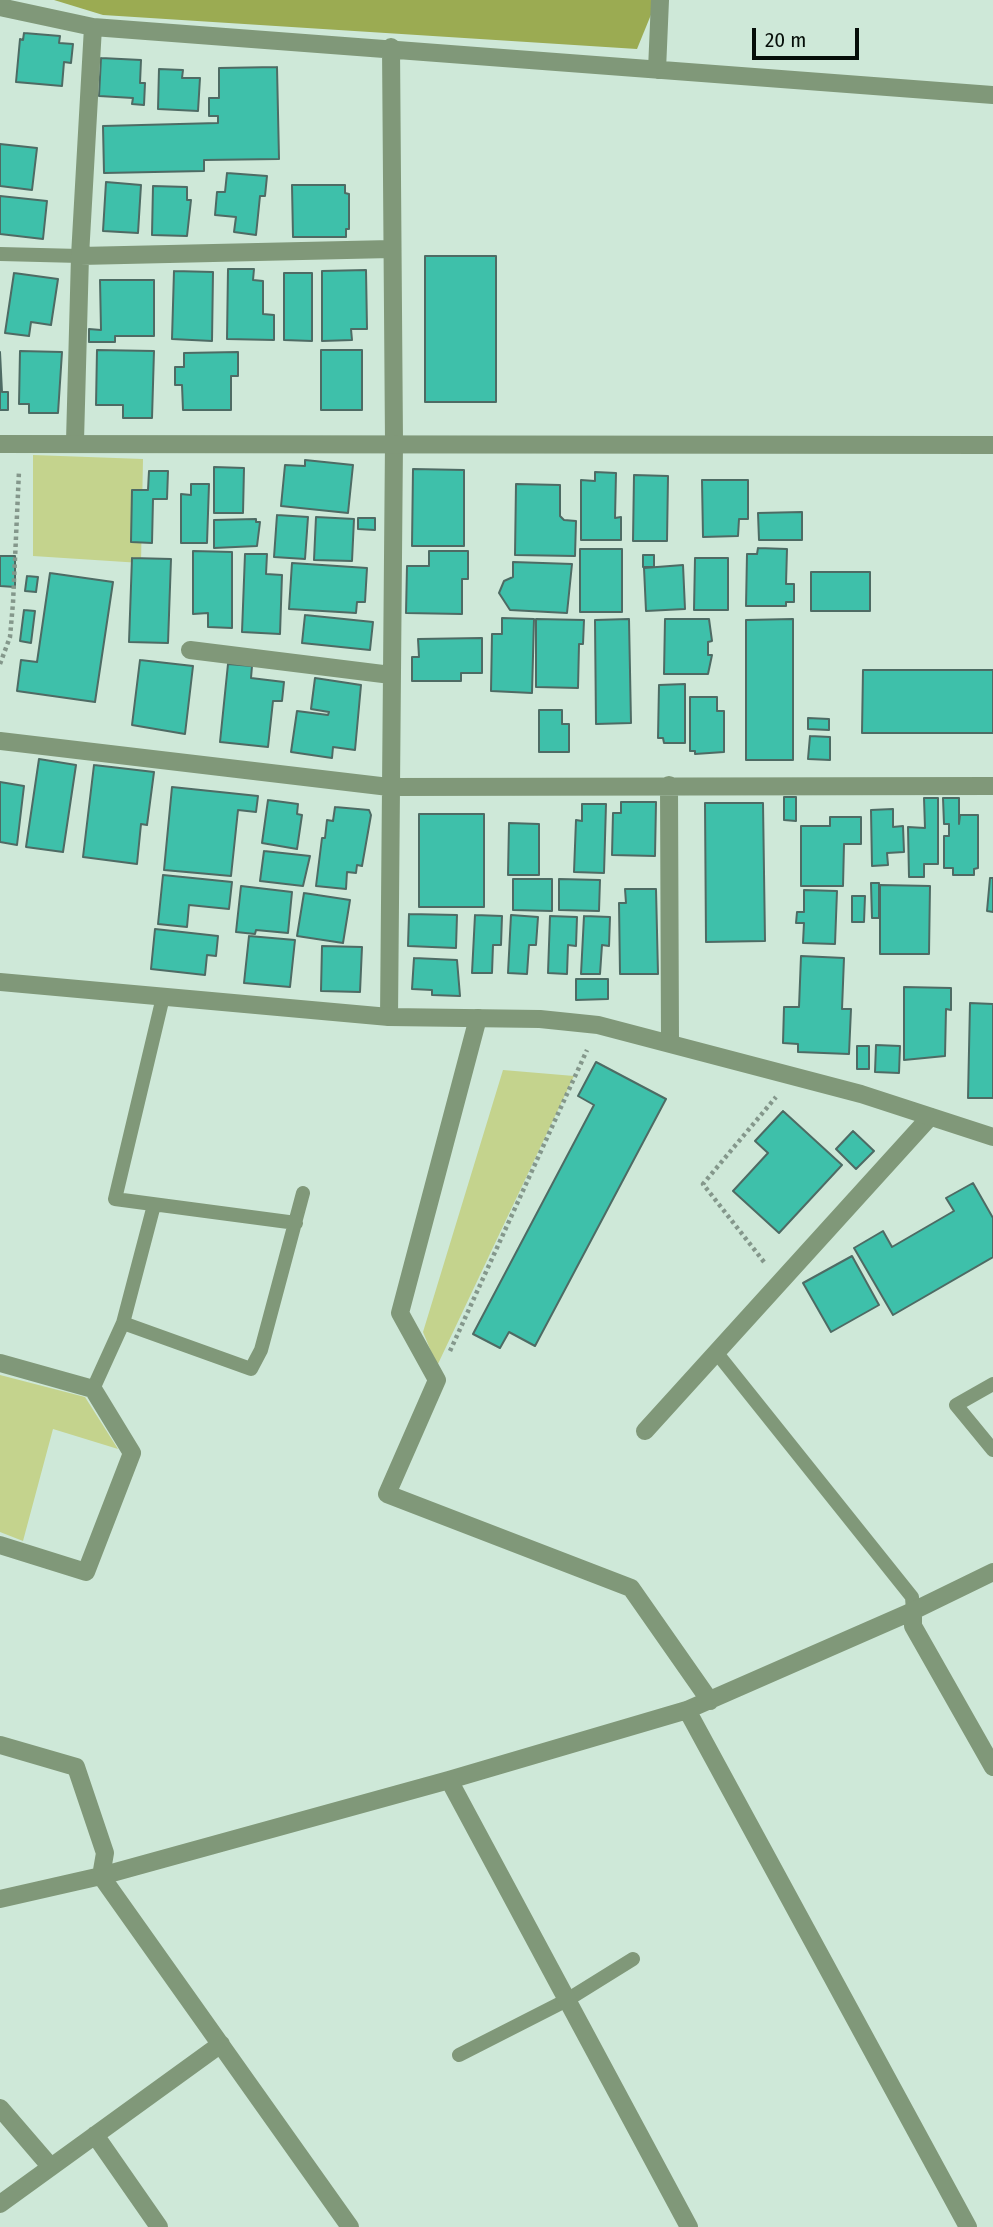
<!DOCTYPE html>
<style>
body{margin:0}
#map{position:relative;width:993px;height:2227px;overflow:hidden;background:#cee8d8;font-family:"Fira Sans Condensed",sans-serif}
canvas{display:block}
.scale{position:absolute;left:752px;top:28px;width:107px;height:32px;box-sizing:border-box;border:4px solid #060e09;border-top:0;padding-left:9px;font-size:21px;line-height:24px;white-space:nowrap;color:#060e09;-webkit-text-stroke:5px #cee8d8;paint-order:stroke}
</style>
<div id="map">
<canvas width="993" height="2227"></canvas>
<div class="scale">20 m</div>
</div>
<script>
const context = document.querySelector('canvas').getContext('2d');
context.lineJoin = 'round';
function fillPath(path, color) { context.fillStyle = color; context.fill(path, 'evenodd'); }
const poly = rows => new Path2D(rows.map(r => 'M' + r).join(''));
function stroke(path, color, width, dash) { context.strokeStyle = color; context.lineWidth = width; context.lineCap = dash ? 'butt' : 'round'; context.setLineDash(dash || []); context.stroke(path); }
fillPath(poly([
 [33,455,143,459,141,563,33,556],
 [503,1070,574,1076,437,1366,423,1332],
 [0,1375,85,1397,118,1449,53,1429,23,1541,0,1532]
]), '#c4d38d');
fillPath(poly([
 [54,0,657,0,637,49,103,15]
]), '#9bab52');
const building = poly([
 [24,33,60,36,59,43,73,44,71,63,64,62,62,86,16,82,20,39,23,40,24,33],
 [101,58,141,60,140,83,145,83,144,105,132,104,133,98,99,96,101,58],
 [277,67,279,159,204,160,204,171,104,173,103,126,218,123,218,116,209,116,209,98,219,98,219,68,277,67],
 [159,69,183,70,182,78,200,78,198,111,158,109,159,69],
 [0,144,37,148,32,190,0,186,0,144],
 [227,173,267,176,265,196,260,196,256,235,234,232,236,217,215,215,217,192,225,192,227,173],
 [106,182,141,185,138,233,103,231,106,182],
 [292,185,345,185,345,193,349,194,349,229,346,229,346,237,293,237,292,185],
 [153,186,187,187,187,200,191,200,187,236,152,235,153,186],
 [0,196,47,201,43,239,0,234,0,196],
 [425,256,496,256,496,402,425,402,425,256],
 [228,269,254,269,253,280,263,281,263,314,274,315,274,340,227,339,228,269],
 [366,270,367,329,351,329,352,340,322,341,322,271,366,270],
 [174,271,213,272,212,341,172,339,174,271],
 [14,273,58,279,51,325,31,322,29,336,5,333,14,273],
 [284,273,312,273,312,341,284,340,284,273],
 [100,280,154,280,154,336,115,336,115,342,89,342,89,329,101,330,100,280],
 [97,350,154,351,152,418,123,418,123,405,96,405,97,350],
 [321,350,362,350,362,410,321,410,321,350],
 [20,351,62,352,58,413,29,413,29,404,19,404,20,351],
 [0,352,2,392,8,392,8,410,0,410,0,352],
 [238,352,238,376,231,376,231,410,183,410,182,385,175,385,175,367,184,367,184,353,238,352],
 [305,460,353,465,348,513,281,506,285,465,305,466,305,460],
 [214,467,244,468,243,513,214,513,214,467],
 [413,469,464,470,464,546,412,546,413,469],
 [149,471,168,471,167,499,153,499,152,543,131,542,132,490,148,490,149,471],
 [595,472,616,473,615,518,621,517,621,540,581,540,581,480,595,481,595,472],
 [634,475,668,476,667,541,633,541,634,475],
 [702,480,748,480,748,519,739,519,738,536,703,537,702,480],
 [191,484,209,484,207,543,181,543,181,494,191,495,191,484],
 [516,484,560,485,560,516,564,520,576,521,575,556,515,555,516,484],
 [802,512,802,540,759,540,758,513,802,512],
 [277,515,308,517,305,559,274,557,277,515],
 [316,517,354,519,352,561,314,560,316,517],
 [358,518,375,518,375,530,358,529,358,518],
 [256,519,256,522,260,522,257,546,214,548,214,520,256,519],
 [758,548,787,549,786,584,794,584,794,602,786,602,786,606,746,606,747,554,757,554,758,548],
 [580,549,622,549,622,612,580,612,580,549],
 [193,551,232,552,232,628,208,627,208,613,193,614,193,551],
 [429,551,468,551,468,579,462,579,462,614,406,613,407,566,429,566,429,551],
 [245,554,267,554,266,574,282,575,280,634,242,632,245,554],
 [643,555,654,555,654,567,643,567,643,555],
 [0,556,15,556,15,587,0,586,0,556],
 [132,558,171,559,168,643,129,642,132,558],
 [695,558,728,558,728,610,694,610,695,558],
 [513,562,572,564,567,613,510,610,499,593,504,581,513,577,513,562],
 [292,563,367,568,365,602,357,602,356,613,289,609,292,563],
 [683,565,685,609,646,611,644,568,683,565],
 [811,572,870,572,870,611,811,611,811,572],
 [50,573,113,582,95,702,17,691,21,660,37,662,50,573],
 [27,576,38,577,36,592,25,591,27,576],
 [24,610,35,611,31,643,20,641,24,610],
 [305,615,373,622,370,650,302,643,305,615],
 [502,618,534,619,532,693,491,691,492,634,502,634,502,618],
 [536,619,584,620,583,644,579,644,578,688,536,687,536,619],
 [629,619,631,723,596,724,595,620,629,619],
 [665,619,709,619,712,641,708,642,708,655,712,655,708,674,664,674,665,619],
 [793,619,793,760,746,760,746,620,793,619],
 [482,638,482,673,461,673,461,681,412,681,412,657,419,657,418,639,482,638],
 [140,660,193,666,185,734,132,725,140,660],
 [228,664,252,666,251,678,284,682,282,701,273,701,268,747,220,742,228,664],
 [863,670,993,670,993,733,862,733,863,670],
 [315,678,361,685,355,750,333,747,332,758,291,752,297,711,328,715,329,712,311,709,315,678],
 [685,684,685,743,664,743,663,738,658,738,659,685,685,684],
 [690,697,717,697,717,711,724,711,724,752,695,754,695,751,690,751,690,697],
 [539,710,562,710,562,724,569,724,569,752,539,752,539,710],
 [808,718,829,719,829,730,808,729,808,718],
 [810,736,830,737,830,760,808,759,810,736],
 [39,759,76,765,63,852,26,847,39,759],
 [94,765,154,772,147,825,141,824,137,864,83,857,94,765],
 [0,782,24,786,17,845,0,842,0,782],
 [172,787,258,796,256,812,238,810,231,876,164,870,172,787],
 [784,797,796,797,796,821,784,820,784,797],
 [924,798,938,798,938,864,924,864,924,877,909,877,908,827,925,828,924,798],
 [943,798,959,798,959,824,960,815,978,815,978,868,974,869,974,875,953,875,953,868,944,868,944,836,949,836,949,824,944,824,943,798],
 [268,800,298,804,297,814,302,815,297,849,262,843,268,800],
 [621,802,656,802,655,856,612,855,613,813,621,813,621,802],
 [705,803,763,803,765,941,706,942,705,803],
 [582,804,606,804,604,873,574,872,576,820,582,821,582,804],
 [335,807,369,810,371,815,362,866,357,865,356,873,347,872,346,889,316,886,322,838,325,838,327,820,333,821,335,807],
 [893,809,893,827,903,826,904,852,887,853,888,865,872,866,871,810,893,809],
 [419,814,484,814,484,907,419,907,419,814],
 [830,817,861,817,861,844,844,844,843,886,801,886,801,826,830,826,830,817],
 [509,823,539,824,539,875,508,875,509,823],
 [264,851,310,856,303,886,260,881,264,851],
 [163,875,232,882,229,909,189,905,187,927,158,924,163,875],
 [990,878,993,878,993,912,987,911,990,878],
 [513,879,552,879,552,911,513,910,513,879],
 [559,879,600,880,599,911,559,910,559,879],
 [871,883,879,883,879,918,872,918,871,883],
 [880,885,930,886,929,954,880,954,880,885],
 [241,886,292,892,288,933,256,930,255,934,236,932,241,886],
 [625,889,656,889,658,974,620,974,619,903,626,903,625,889],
 [804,890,837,891,835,944,803,943,804,923,796,923,797,912,804,912,804,890],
 [304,893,350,900,343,943,297,936,304,893],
 [852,896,865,896,864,922,852,922,852,896],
 [409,914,457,915,456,948,408,946,409,914],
 [475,915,502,916,501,945,493,945,492,973,472,973,475,915],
 [511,915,538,917,536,945,529,945,527,974,508,973,511,915],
 [550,916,577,917,576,946,568,945,567,974,548,973,550,916],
 [584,916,610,917,609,946,602,945,600,974,581,974,584,916],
 [155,929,218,936,216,956,207,955,205,975,151,969,155,929],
 [249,936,295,940,290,987,244,983,249,936],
 [322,946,362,947,360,992,321,991,322,946],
 [801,956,844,958,842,1009,851,1009,849,1054,798,1052,798,1044,783,1043,784,1007,799,1007,801,956],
 [414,958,457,960,460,996,432,995,432,990,412,989,414,958],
 [576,979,608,979,608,999,576,1000,576,979],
 [904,987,951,988,951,1010,946,1009,945,1056,904,1060,904,987],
 [970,1003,993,1004,993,1098,968,1098,970,1003],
 [876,1045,900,1046,899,1073,875,1072,876,1045],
 [857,1046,869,1046,869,1069,857,1069,857,1046],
 [596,1062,666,1099,535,1346,509,1332,500,1348,473,1334,594,1105,578,1096,596,1062],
 [783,1111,842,1165,779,1233,733,1191,768,1153,755,1141,783,1111],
 [853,1131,874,1151,856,1169,836,1149,853,1131],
 [973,1183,993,1218,993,1257,893,1315,854,1248,883,1231,892,1247,954,1211,946,1198,973,1183],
 [852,1256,879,1305,831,1332,803,1283,852,1256]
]);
fillPath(building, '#3ec0aa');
stroke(building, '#4e6b64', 2);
stroke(poly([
 [0,664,10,637,13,603,19,471],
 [764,1262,703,1184,776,1097],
 [450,1351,587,1050]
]), '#84978b', 4.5, [3.5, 3.5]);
stroke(poly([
 [0,254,80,256],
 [163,997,115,1199,296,1223],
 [123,1323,251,1369,261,1350,303,1193],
 [716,1352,912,1597,913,1611],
 [993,1384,956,1405,993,1450],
 [93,1389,123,1323,154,1205],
 [459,2055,567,2000,633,1959]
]), '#809879', 14);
stroke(poly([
 [0,7,93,27,993,95],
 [657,70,660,0],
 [80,256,391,249],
 [75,441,80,256,93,27],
 [190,650,391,675],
 [0,741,389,787,993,786],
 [669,785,670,1042],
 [389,1017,394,442,391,47],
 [478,1018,400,1313,437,1380,387,1494,631,1588,710,1701],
 [0,1363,93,1389,132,1453,86,1572,0,1545],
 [645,1431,930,1117],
 [913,1611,913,1626,993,1767],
 [687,1710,968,2227],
 [0,1745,76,1767,105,1853,101,1876,350,2227],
 [449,1780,689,2227],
 [0,1899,101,1876,449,1780,687,1710,913,1611,993,1572],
 [0,2108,50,2166],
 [95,2135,159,2227],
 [0,2204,221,2044]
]), '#809879', 18);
stroke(poly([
 [0,444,993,445],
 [0,982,389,1017,540,1019,598,1025,861,1094,993,1137]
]), '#809879', 18);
</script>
